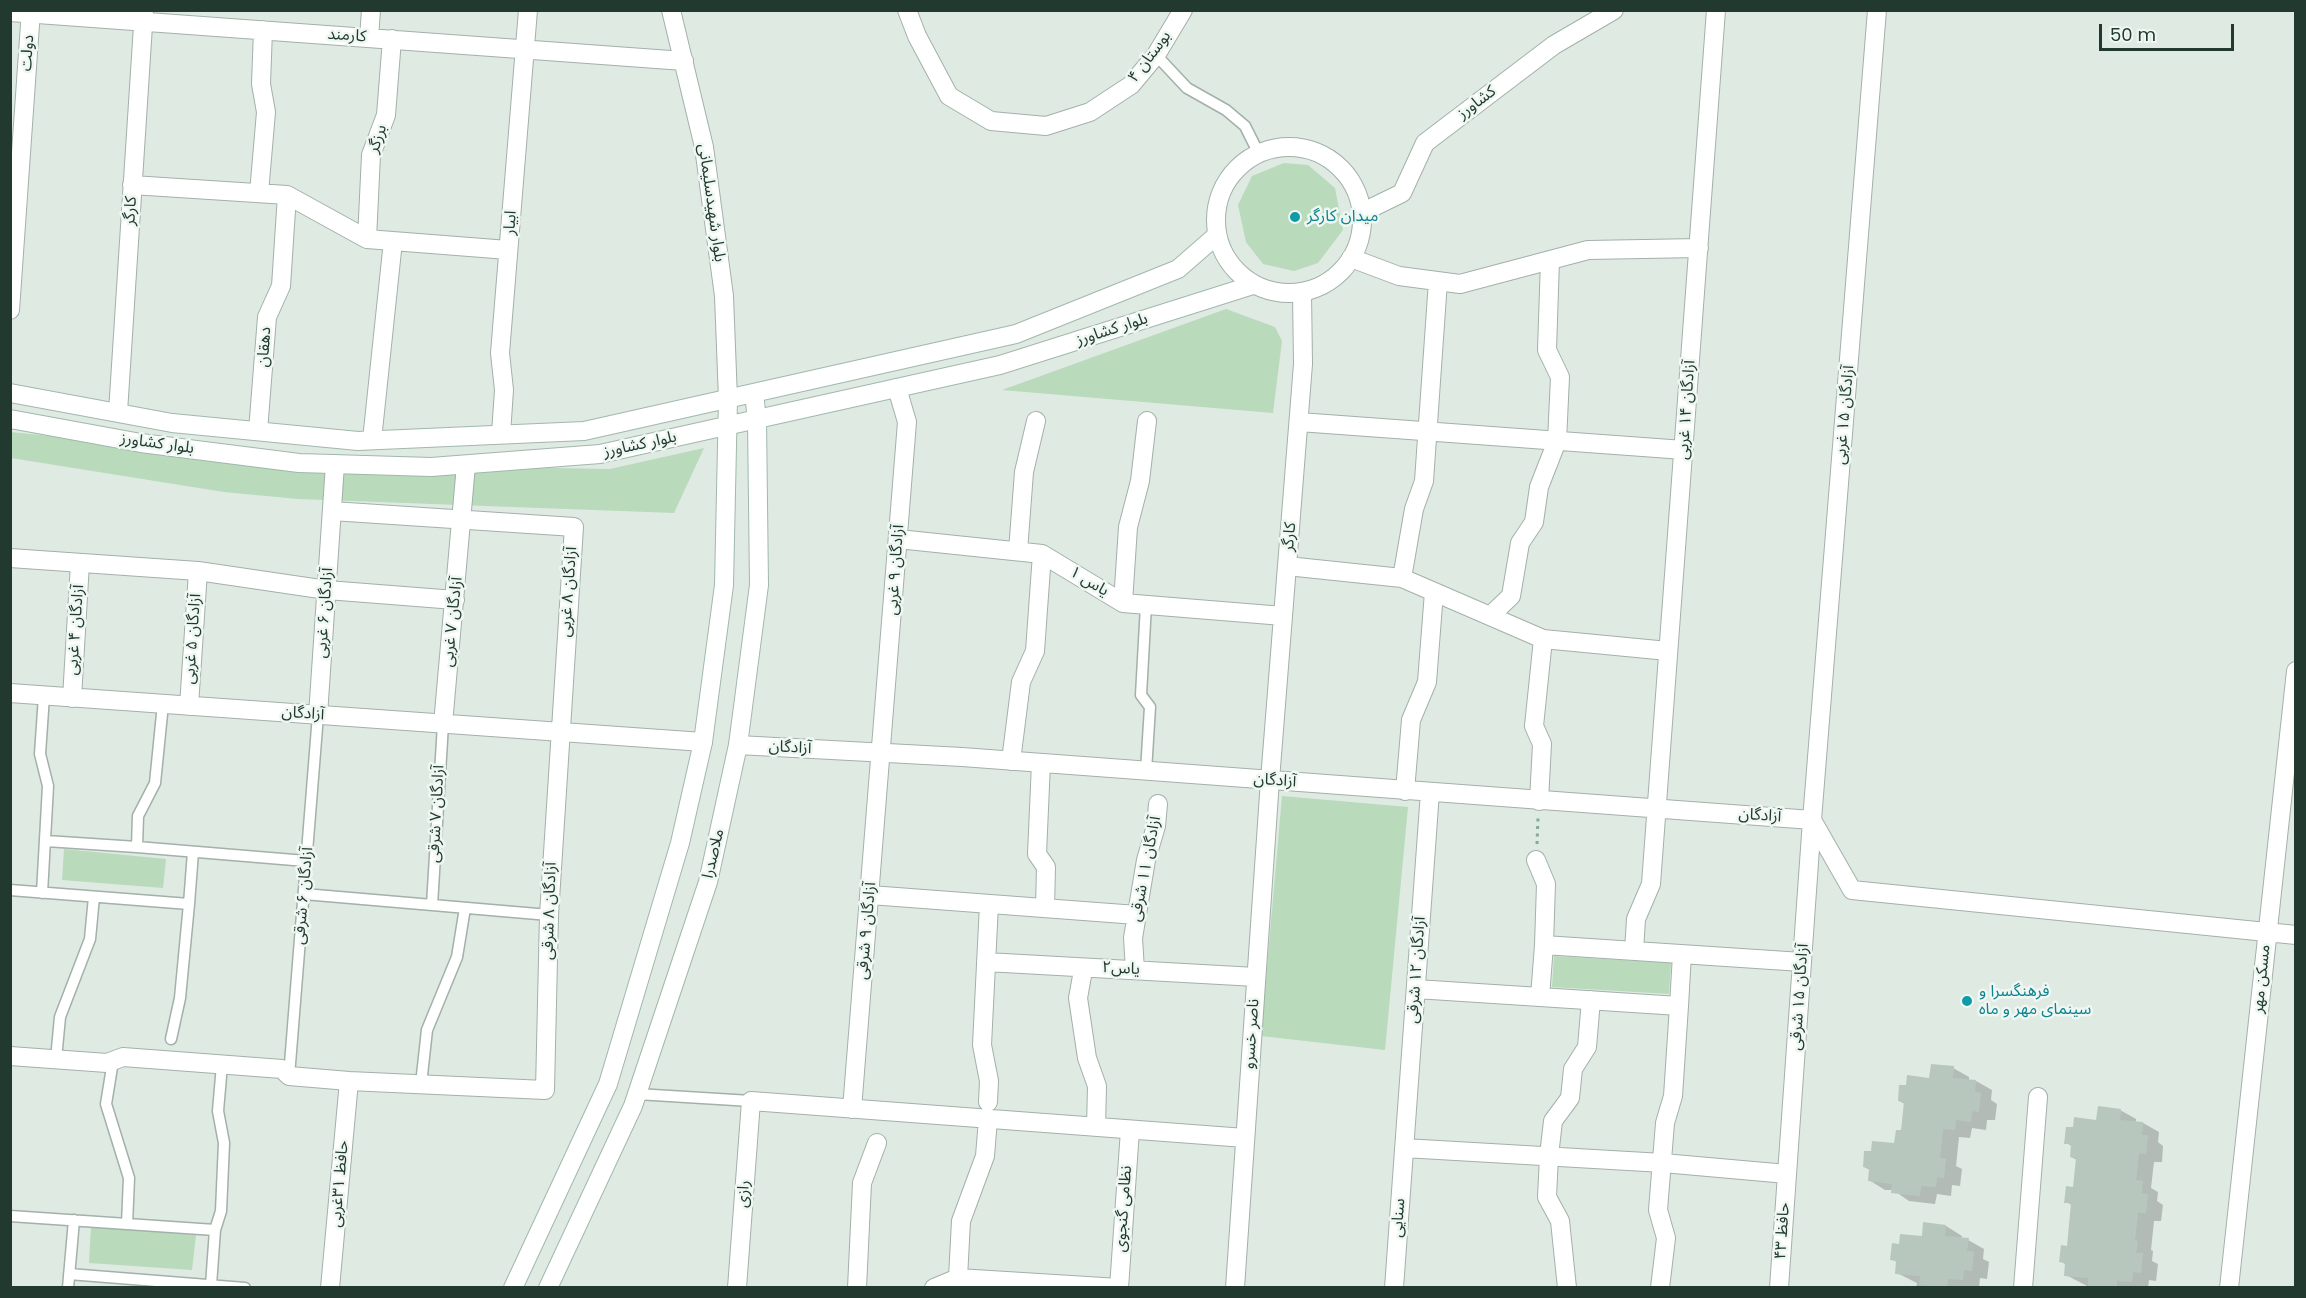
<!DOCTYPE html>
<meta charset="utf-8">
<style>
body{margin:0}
#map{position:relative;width:2306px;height:1298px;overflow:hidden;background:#dfeae3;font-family:Poppins,sans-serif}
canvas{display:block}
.frame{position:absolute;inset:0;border:12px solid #21392e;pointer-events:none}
.scale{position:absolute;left:2099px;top:24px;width:135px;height:27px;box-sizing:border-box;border:3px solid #21392e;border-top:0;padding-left:8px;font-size:18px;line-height:21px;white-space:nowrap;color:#21392e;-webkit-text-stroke:4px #eff7f2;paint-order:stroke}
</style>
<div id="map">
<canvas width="2306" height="1298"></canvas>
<div class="frame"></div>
<div class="scale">50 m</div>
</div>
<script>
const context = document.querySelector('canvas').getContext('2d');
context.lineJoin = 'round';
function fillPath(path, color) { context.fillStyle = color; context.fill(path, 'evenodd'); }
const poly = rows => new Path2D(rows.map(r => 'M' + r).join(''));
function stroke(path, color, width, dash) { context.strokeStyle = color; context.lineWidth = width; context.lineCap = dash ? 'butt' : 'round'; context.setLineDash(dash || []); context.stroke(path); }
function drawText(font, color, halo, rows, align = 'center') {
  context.font = font + ' Poppins,"Noto Sans Arabic",sans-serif'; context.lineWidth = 5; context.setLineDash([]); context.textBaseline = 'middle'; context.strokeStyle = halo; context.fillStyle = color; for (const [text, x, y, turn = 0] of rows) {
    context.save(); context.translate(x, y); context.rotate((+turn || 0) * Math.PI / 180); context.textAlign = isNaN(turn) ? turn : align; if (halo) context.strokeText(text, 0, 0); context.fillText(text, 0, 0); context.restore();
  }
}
fillPath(poly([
 [1284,163,1308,165,1335,188,1343,230,1318,263,1294,271,1263,264,1246,242,1238,205,1252,176],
 [1226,309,1275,327,1282,341,1273,413,1002,390],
 [10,432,335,464,610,469,704,448,674,513,298,499,224,492,11,458],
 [1282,796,1408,807,1385,1050,1261,1036],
 [64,849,166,859,163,888,62,880],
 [1554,956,1671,963,1669,994,1552,987],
 [91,1227,196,1235,192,1270,89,1263]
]), '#b9dabb');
fillPath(poly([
 [1953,1068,1969,1077,1969,1081,1976,1081,1992,1090,1991,1100,1997,1104,1995,1120,1987,1120,1986,1130,1972,1128,1970,1138,1959,1137,1956,1166,1962,1169,1960,1186,1952,1185,1951,1196,1937,1194,1935,1204,1909,1201,1893,1190,1885,1190,1869,1180,1870,1170,1864,1167,1896,1145,1902,1132,1905,1104,1899,1101],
 [2120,1110,2136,1119,2136,1123,2143,1123,2159,1132,2158,1142,2163,1146,2162,1162,2154,1162,2151,1188,2158,1192,2157,1201,2163,1205,2161,1221,2154,1221,2151,1250,2153,1251,2152,1261,2158,1264,2156,1281,2149,1280,2148,1288,2091,1288,2066,1275,2067,1265,2060,1261,2069,1248,2072,1205,2066,1202,2074,1188,2077,1160,2071,1157,2072,1146,2066,1143],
 [1946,1226,1962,1236,1961,1239,1968,1240,1984,1249,1983,1259,1989,1262,1987,1279,1980,1278,1979,1288,1916,1288,1917,1283,1897,1273,1898,1263,1892,1259,1900,1246]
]), '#0003');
fillPath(poly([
 [1931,1064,1954,1066,1953,1078,1976,1080,1975,1092,1981,1093,1979,1112,1972,1111,1971,1122,1956,1120,1955,1130,1943,1129,1940,1158,1946,1159,1944,1178,1937,1177,1936,1187,1921,1186,1920,1196,1891,1193,1892,1184,1868,1181,1869,1168,1863,1167,1864,1151,1871,1151,1872,1141,1894,1143,1896,1130,1901,1130,1904,1102,1898,1101,1899,1085,1906,1085,1907,1075,1929,1078],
 [2098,1106,2121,1109,2120,1120,2143,1122,2142,1135,2148,1135,2146,1154,2139,1153,2136,1180,2143,1181,2142,1193,2148,1194,2146,1213,2138,1213,2135,1240,2138,1241,2136,1253,2143,1253,2141,1273,2133,1272,2132,1282,2117,1281,2117,1287,2088,1287,2088,1278,2064,1276,2065,1263,2059,1262,2061,1245,2067,1246,2071,1203,2064,1203,2066,1186,2073,1187,2076,1158,2070,1157,2071,1144,2064,1144,2066,1127,2073,1127,2074,1117,2096,1120],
 [1923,1222,1946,1225,1945,1236,1969,1238,1967,1251,1974,1252,1972,1271,1964,1270,1963,1280,1948,1279,1947,1287,1941,1287,1919,1285,1920,1276,1895,1274,1896,1261,1890,1260,1892,1243,1899,1244,1900,1234,1922,1236]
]), '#b8c7be');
const service = poly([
 [1156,55,1187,88,1226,110,1245,126,1258,152],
 [1146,771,1150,707,1141,695,1146,605],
 [46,841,137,847,138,816,155,783,163,704],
 [137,847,306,861],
 [10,890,189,904,180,998,171,1039],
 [42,893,48,786,40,754,44,696],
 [304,894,549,915],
 [189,904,193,852],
 [432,905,443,724],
 [56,1059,60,1017,90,939,94,897],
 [113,1061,106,1104,129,1178,127,1224],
 [289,1076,318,715],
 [421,1084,427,1030,457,957,465,908],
 [637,1094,751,1101],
 [10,1216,215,1230],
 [69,1274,245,1288],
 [211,1285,215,1230,221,1211,224,1143,218,1111,222,1065],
 [68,1288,74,1220]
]);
const minor = poly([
 [671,10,704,147,724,296,728,399],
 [907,10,917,36,949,96,991,121,1046,126,1090,112,1131,85,1156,55,1183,10],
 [10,12,684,61],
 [369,38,371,10],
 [132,185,287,195,367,239,508,250],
 [259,193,266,112,261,84,263,30],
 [1361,213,1402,193,1425,143,1554,45,1614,10],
 [367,239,371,155,386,115,392,39],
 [1351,258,1399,276,1460,284,1588,250,1699,248],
 [10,310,31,10],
 [118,412,144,10],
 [1299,422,1684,450],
 [258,431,267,317,281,286,287,195],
 [501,434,504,390,500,353,528,10],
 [372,440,393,241],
 [898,539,1042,554,1123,603,1283,616],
 [1018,551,1024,472,1036,421],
 [10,558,198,571,327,590,455,600],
 [1287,566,1402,578,1543,639,1668,651],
 [1402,578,1414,509,1424,481,1438,281],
 [1123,603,1128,527,1140,481,1147,421],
 [1490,616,1511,596,1520,543,1534,522,1539,487,1557,441,1560,377,1547,350,1550,260],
 [10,693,703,742],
 [72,698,80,563],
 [189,706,198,571],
 [318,715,335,464],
 [443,724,466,465],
 [738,745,962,757,1812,820],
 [1011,761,1021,682,1035,651,1042,554],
 [1041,763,1037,854,1046,867,1045,908],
 [1405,791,1411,720,1427,682,1434,592],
 [1539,801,1542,744,1534,726,1543,639],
 [1812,820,1852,890,2296,935],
 [1536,860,1546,884,1544,945],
 [870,895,1137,915],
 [1634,951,1636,919,1651,884,1716,10],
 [1682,954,1679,1006,1540,997,1544,945,1802,962],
 [986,962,1256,977],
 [1135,970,1133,938,1146,860,1156,826,1158,804],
 [1082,976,1078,998,1087,1058,1097,1086,1096,1127],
 [1416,989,1540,997],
 [10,1056,107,1063,123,1057,282,1069,289,1076,349,1081,545,1090,549,915,574,527,332,511],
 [988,1102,989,1081,982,1045,989,904],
 [852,1109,907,422,897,388],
 [1404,1148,1663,1163,1787,1174],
 [958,1278,961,1221,985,1156,988,1119],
 [330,1288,349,1081],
 [737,1288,751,1101,1245,1138],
 [857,1288,862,1183,877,1143],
 [934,1288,958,1278,1119,1288,1130,1130],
 [1235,1288,1270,780,1303,364,1302,293],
 [1394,1288,1430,792],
 [1567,1288,1560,1221,1547,1197,1549,1156,1553,1121,1570,1098,1573,1069,1587,1047,1591,1000],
 [1660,1288,1666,1238,1658,1210,1665,1123,1673,1096,1679,1006],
 [1779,1288,1812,820,1877,10],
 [2023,1288,2038,1097],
 [2229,1288,2296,671]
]);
const tertiary = poly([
 '1216 220a73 73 0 1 1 146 0a73 73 0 1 1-146 0Z'
]);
const secondary = poly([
 [10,393,172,423,358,441,584,431,1016,334,1178,269,1217,235],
 [10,419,141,443,299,463,431,467,600,454,1000,365,1253,285],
 [513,1288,608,1084,680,843,703,742,724,585,728,399],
 [548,1288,633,1106,708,882,738,745,759,585,757,420,754,393]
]);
stroke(service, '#a2b1a9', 13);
stroke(minor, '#a2b1a9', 20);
stroke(tertiary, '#a2b1a9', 20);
stroke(secondary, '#a1b8ac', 20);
stroke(poly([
 [1537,844,1538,818]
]), '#81ac96', 3, [3, 4.5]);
stroke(service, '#fff', 10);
stroke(minor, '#fff', 18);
stroke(tertiary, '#fff', 18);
stroke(secondary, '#fff', 18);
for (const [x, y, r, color] of [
 [1295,217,6,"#0f9aa8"],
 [1967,1001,6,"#0f9aa8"]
]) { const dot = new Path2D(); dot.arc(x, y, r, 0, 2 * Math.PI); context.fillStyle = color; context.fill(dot); stroke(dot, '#eff7f2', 2); }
drawText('16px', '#21392e', '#eff7f2', [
 ["کارمند",347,36,4],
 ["دولت",28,53,-86],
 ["بوستان ۴",1150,57,-53],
 ["کشاورز",1477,103,-37],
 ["برزگر",378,139,-71],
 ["بلوار شهیدسلیمانی",711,203,82],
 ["کارگر",131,211,-86],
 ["ابیار",511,223,-86],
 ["بلوار کشاورز",1112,330,-18],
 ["دهقان",265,347,-86],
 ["آزادگان ۱۴ غربی",1687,410,-86],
 ["آزادگان ۱۵ غربی",1845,415,-85],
 ["بلوار کشاورز",157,444,8],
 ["بلوار کشاورز",640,445,-12],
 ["کارگر",1290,537,-85],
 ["آزادگان ۹ غربی",896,570,-86],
 ["یاس ۱",1089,582,31],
 ["آزادگان ۸ غربی",569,592,-86],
 ["آزادگان ۶ غربی",325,613,-86],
 ["آزادگان ۷ غربی",453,622,-84],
 ["آزادگان ۴ غربی",76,630,-86],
 ["آزادگان ۵ غربی",193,639,-86],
 ["آزادگان",303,714,4],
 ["آزادگان",790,748,3],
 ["آزادگان",1275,781,4],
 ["آزادگان ۷ شرقی",437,814,-87],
 ["آزادگان",1760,816,4],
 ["ملاصدرا",714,854,-77],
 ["آزادگان ۱۱ شرقی",1146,869,-79],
 ["آزادگان ۶ شرقی",304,896,-85],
 ["آزادگان ۸ شرقی",550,911,-88],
 ["آزادگان ۹ شرقی",867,931,-85],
 ["یاس۲",1121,969,3],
 ["آزادگان ۱۲ شرقی",1417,970,-86],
 ["مسکن مهر",2262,979,-84],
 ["آزادگان ۱۵ شرقی",1800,997,-86],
 ["ناصر خسرو",1252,1034,-86],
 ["حافظ ۳۱غربی",340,1184,-85],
 ["رازی",744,1194,-86],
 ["نظامی گنجوی",1124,1209,-86],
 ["سنایی",1399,1218,-86],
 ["حافظ ۴۳",1783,1231,-86]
]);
drawText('16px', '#0d838f', '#eff7f2', [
 ["میدان کارگر",1307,217],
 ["فرهنگسرا و",1979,992],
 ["سینمای مهر و ماه",1979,1010]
], 'left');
</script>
